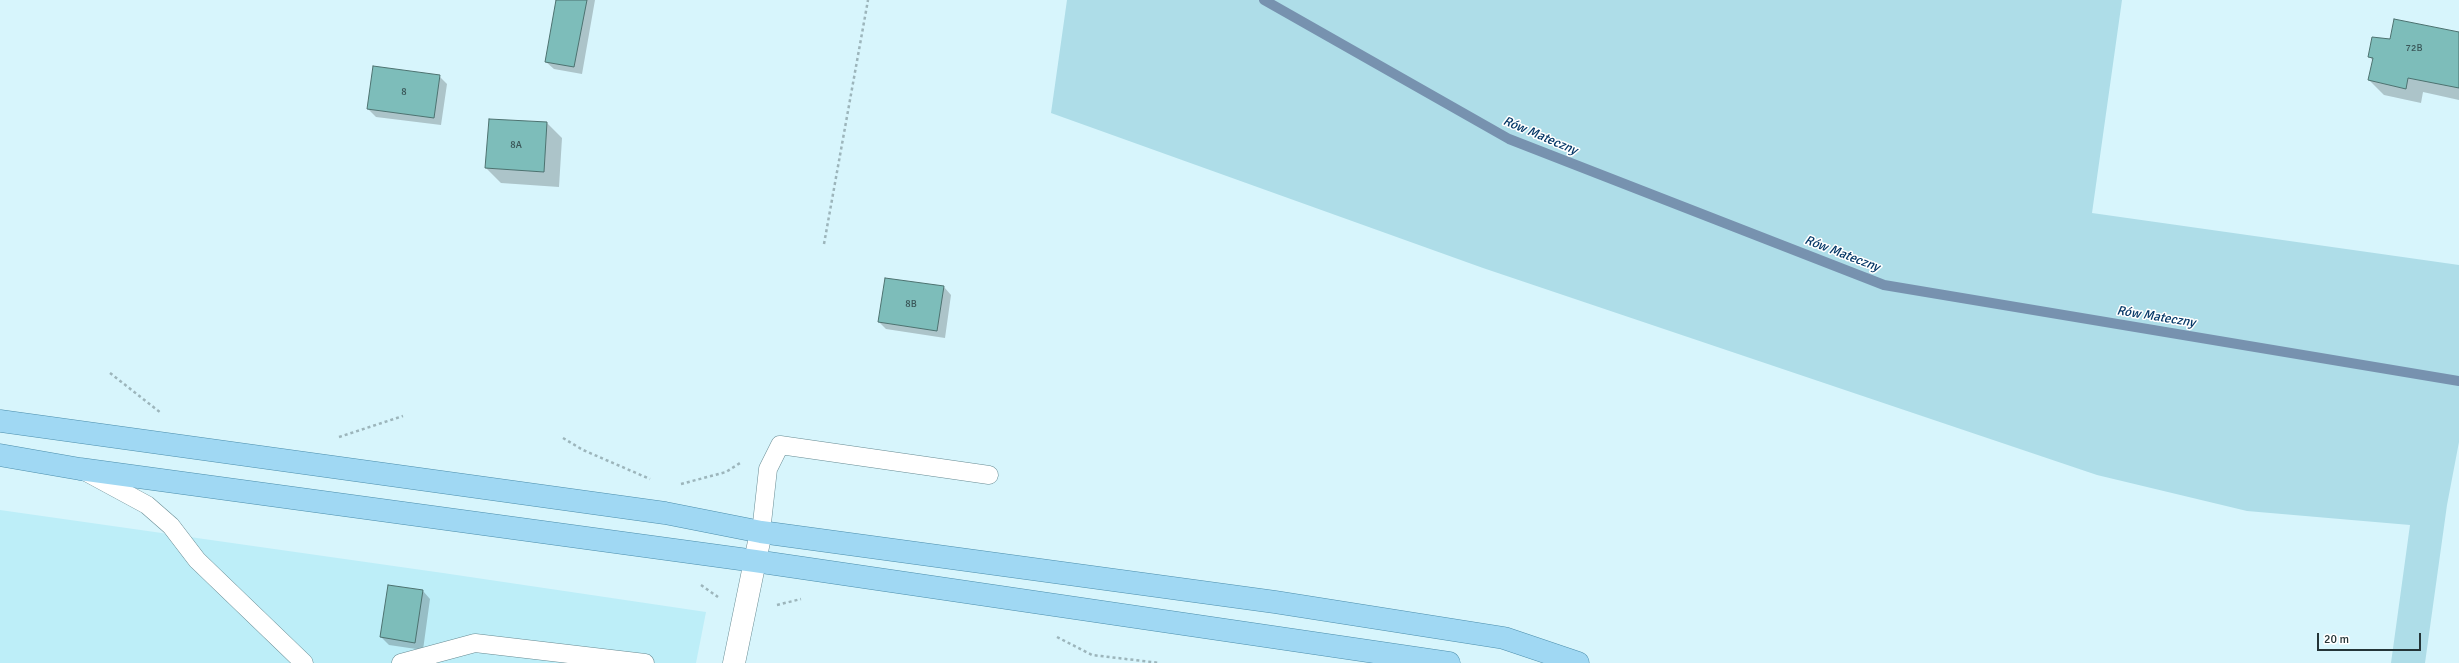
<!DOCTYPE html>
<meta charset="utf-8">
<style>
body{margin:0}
#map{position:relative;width:2459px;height:663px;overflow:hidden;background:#d7f5fc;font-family:Signika,sans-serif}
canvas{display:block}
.scale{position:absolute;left:2317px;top:633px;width:104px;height:18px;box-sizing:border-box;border:2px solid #243437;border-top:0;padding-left:5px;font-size:12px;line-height:14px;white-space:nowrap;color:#243437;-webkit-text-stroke:3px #fff;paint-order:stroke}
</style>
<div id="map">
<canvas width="2459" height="663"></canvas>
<div class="scale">20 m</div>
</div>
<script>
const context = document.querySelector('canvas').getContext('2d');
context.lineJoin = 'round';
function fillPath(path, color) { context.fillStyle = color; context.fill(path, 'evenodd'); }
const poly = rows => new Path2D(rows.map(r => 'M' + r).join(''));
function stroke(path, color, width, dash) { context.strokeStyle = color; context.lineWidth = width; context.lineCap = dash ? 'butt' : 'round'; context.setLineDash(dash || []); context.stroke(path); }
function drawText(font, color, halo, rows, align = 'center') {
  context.font = font + ' Signika,sans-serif'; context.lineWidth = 3; context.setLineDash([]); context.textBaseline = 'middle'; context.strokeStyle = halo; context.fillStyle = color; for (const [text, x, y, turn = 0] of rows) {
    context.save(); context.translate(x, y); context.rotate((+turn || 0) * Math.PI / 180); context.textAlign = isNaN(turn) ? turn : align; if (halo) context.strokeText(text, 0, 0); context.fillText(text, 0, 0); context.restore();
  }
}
fillPath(poly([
 [0,510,443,573,706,612,696,663,0,663]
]), '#bdeef8');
fillPath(poly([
 [1067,0,2122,0,2092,213,2459,265,2459,442,2447,505,2425,663,2391,663,2410,525,2247,511,2097,475,1483,268,1051,113]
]), '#aedde8');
fillPath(poly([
 [557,0,595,0,582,74,554,69,546,62],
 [2459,33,2459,100,2423,92,2421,103,2384,95,2369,80,2373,61,2369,56,2391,41],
 [439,76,447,84,441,125,376,117,368,109],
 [547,123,562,138,559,187,501,183,486,168],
 [944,287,951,295,945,338,886,329,879,322],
 [423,591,430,599,423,650,389,645,381,637]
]), '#0003');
stroke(poly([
 [1264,0,1509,139,1884,285,2459,381]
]), '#7792af', 10);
const building = poly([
 [556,0,587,0,574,67,545,62,556,0],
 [2394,19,2459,32,2459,88,2408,78,2406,89,2368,80,2373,58,2368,57,2372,37,2390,39,2394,19],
 [373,66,440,75,434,118,367,109,373,66],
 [489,119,547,122,544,172,485,168,489,119],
 [885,278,944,286,937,331,878,322,885,278],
 [388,585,423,590,415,643,380,637,388,585]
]);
fillPath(building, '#7dbdba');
stroke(building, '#4d7270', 1);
const service = poly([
 [86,472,147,505,171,526,197,560,304,663],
 [761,532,768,469,780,445,989,475],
 [401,663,475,643,645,663]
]);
const minor = poly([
 [734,663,761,532]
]);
const primary = poly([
 [0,421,665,513,761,532,1275,602,1504,638,1578,663],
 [0,455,80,469,755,561,1449,663]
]);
stroke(service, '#678b93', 19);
stroke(minor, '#678b93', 23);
stroke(primary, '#4c8eac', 23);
stroke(poly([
 [824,244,868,0],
 [110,373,161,413],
 [339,437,403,416],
 [563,438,583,450,650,479],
 [681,484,726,472,740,463],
 [701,585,718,597],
 [777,605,801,599],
 [1057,637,1092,655,1160,663]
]), '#9cb5bb', 2.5, [3, 3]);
stroke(service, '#fff', 18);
stroke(minor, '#fff', 22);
stroke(primary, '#a0d8f3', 22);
drawText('10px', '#3a5658', null, [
 ["72B",2414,48],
 ["8",404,92],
 ["8A",516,145],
 ["8B",911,304]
]);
drawText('italic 13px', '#063867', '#fff', [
 ["Rów Mateczny",1540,136,23],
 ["Rów Mateczny",1842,254,21],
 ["Rów Mateczny",2156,317,9]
]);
</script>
